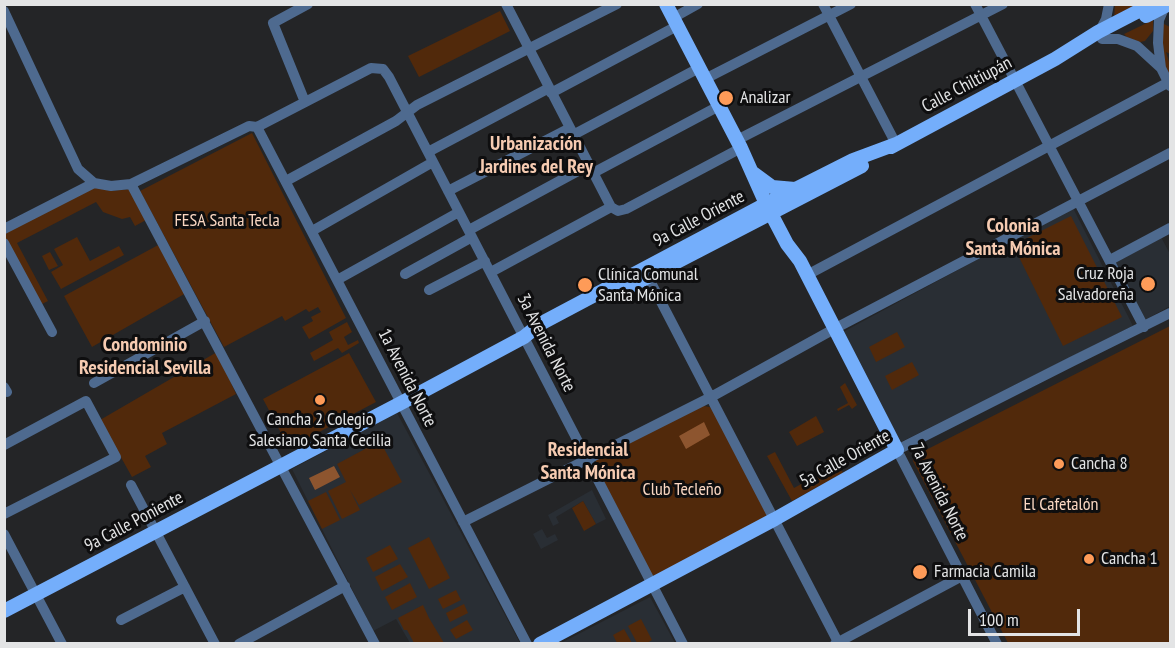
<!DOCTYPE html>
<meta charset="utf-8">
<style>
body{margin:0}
#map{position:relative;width:1175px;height:648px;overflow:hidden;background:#242527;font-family:"PT Sans Narrow",sans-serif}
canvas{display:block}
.frame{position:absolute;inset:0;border:6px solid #e3e4e5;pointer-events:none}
.scale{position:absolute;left:968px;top:609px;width:112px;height:27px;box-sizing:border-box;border:3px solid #e3e4e5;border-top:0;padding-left:8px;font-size:18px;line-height:21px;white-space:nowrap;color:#e3e4e5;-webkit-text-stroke:4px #0e0e0f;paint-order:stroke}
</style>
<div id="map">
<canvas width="1175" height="648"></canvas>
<div class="frame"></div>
<div class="scale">100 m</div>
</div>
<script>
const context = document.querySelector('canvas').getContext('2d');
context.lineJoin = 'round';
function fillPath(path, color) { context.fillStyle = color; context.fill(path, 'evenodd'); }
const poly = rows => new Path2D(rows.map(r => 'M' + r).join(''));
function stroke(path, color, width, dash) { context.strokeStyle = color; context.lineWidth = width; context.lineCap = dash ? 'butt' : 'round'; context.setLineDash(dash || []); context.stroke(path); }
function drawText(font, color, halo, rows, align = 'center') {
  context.font = font + ' "PT Sans Narrow",sans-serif'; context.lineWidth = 6; context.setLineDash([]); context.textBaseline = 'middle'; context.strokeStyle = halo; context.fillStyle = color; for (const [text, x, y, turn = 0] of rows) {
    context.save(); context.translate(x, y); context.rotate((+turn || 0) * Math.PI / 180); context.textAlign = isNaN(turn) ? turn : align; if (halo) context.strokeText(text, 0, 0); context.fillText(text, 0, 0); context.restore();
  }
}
fillPath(poly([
 [1073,208,1133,326,899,443,843,332],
 [1161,237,1170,254,1170,306,1145,320,1114,262],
 [397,413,520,643,410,643,396,619,373,631,292,469],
 [592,490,606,519,596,524,583,501,556,517,559,523,553,526,548,515],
 [542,529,547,538,555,534,558,540,541,549,533,534],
 [650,597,675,643,559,644]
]), '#292e34');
fillPath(poly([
 [1115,5,1142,5,1114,19],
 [500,11,510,31,419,77,408,56],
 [1153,20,1153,31,1145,41,1140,42,1127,37,1124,34],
 [1162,23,1170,27,1170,54,1166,52,1170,65,1170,82,1163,67],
 [252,133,346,318,309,339,302,327,313,321,311,317,321,312,318,307,309,312,306,309,285,321,282,316,224,347,140,191],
 [94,187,111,191,131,189,146,220,135,226,130,217,122,219,103,212,96,202,17,243,48,301,40,305,5,237,5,232],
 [1071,216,1122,317,1063,346,1013,245],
 [77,237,90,261,119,246,124,255,61,289,51,272,63,265,54,249],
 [160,244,186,293,92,347,64,296],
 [50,252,58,266,49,270,42,256],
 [347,322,352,332,344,337,348,345,358,340,359,343,342,353,338,348,314,361,310,353,333,340,329,332],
 [1170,326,1170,643,1008,643,913,461,914,456],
 [897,332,905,347,876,362,869,347],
 [217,352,236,394,162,433,167,444,145,456,151,467,132,477,100,420],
 [349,353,376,402,289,448,263,399],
 [912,362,919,375,892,390,885,376],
 [845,383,857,405,852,409,849,405,838,411,837,409,848,403,840,387],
 [699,405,714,408,769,512,766,521,659,579,649,573,596,469,596,457],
 [816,416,824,432,797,446,789,432],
 [380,441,402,482,359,505,350,490,360,510,342,519,328,491,346,482,337,464],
 [775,452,794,488,838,464,843,473,792,501,767,456],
 [326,492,340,520,322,529,308,501],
 [583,501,596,524,584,531,572,508],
 [429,537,450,578,429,589,408,548],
 [390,545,398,559,373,572,366,558],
 [400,564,408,577,382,591,375,577],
 [410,583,417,597,392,610,385,597],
 [456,590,461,600,443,609,438,599],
 [464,604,468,613,450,622,446,613],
 [423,605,429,618,444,643,414,643,407,630,404,630,398,618],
 [641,619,652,640,647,643,637,643,628,626],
 [467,620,473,630,456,639,450,630],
 [624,629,632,643,617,643,613,635]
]), '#51290b');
fillPath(poly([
 [704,422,710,435,686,449,679,436],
 [334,466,340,477,315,490,309,478]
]), '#8d552f');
stroke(poly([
 [506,4,611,207],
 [823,4,896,144],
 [975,4,1144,327],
 [1165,6,1159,20,1158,43,1161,68,1170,86],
 [4,11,78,169,94,183,111,186,131,184,249,126,257,127,371,68,383,69,389,77,683,644],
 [673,18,698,4],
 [1099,32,1106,19,1109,4],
 [1102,39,1118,39,1137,46,1161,68],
 [705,79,851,4],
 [551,93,677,26],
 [305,102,273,23,308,4],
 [257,127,527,644],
 [573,135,699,68],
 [737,140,1003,4],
 [428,152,549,88],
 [593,173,719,106],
 [286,181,396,121,417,105,617,4],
 [131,184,375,644],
 [448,191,570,128],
 [611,207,618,211,626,209,741,148],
 [4,229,94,183],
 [469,230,589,165],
 [312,231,433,162],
 [4,243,52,332],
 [1110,260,1170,228],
 [645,271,839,644],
 [491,272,611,207],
 [405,274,472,237],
 [807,275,1169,82],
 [337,280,459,212],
 [429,290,485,261],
 [94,383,205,321],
 [4,387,7,392],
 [4,445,86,401,116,457,4,514],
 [131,485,215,644],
 [463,522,711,397,834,329,1170,153],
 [4,534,62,644],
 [121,620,185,587],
 [239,644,345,586],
 [835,644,962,576],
 [997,644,897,450,1071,362,1170,313]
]), '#4e6a8f', 10);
stroke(poly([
 [1146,16,1169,4],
 [891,147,1055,59,1098,32,1152,4],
 [753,173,772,187,795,189],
 [613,295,862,166],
 [4,611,401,403,524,337,540,324,766,204,853,160,896,144],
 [540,644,775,519,897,450,800,261,787,244,766,204,741,148,666,4]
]), '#74aefb', 14);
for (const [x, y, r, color] of [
 [726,98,8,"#fe9b58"],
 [1148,284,8,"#fe9b58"],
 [585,285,8,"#fe9b58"],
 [320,400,6,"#fe9b58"],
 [1059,464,6,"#fe9b58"],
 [1089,559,6,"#fe9b58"],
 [920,572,8,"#fe9b58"]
]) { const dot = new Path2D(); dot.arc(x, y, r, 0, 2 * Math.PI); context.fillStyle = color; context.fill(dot); stroke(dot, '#0e0e0f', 2); }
drawText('18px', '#e3e4e5', '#0e0e0f', [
 ["Calle Chiltiupán",967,85,-28],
 ["9a Calle Oriente",699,219,-28],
 ["3a Avenida Norte",546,343,63],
 ["1a Avenida Norte",407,378,63],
 ["5a Calle Oriente",845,459,-29],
 ["7a Avenida Norte",939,492,63],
 ["9a Calle Poniente",134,522,-28]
]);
drawText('18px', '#e3e4e5', '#0e0e0f', [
 ["Analizar",740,98],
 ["Cruz Roja",1134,274,"right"],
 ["Salvadoreña",1134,295,"right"],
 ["Clínica Comunal",598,275],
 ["Santa Mónica",598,296],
 ["Cancha 2 Colegio",320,420,"center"],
 ["Salesiano Santa Cecilia",320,441,"center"],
 ["Cancha 8",1071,464],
 ["Cancha 1",1101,559],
 ["Farmacia Camila",934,572]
], 'left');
drawText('18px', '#fad7c2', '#0e0e0f', [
 ["FESA Santa Tecla",227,221],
 ["Club Tecleño",682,490],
 ["El Cafetalón",1061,505]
]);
drawText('bold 20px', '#f6cbb1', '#0e0e0f', [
 ["Urbanización",536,144],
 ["Jardines del Rey",536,167],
 ["Colonia",1013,226],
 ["Santa Mónica",1013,249],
 ["Condominio",145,345],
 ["Residencial Sevilla",145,368],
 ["Residencial",588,450],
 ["Santa Mónica",588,473]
]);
</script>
